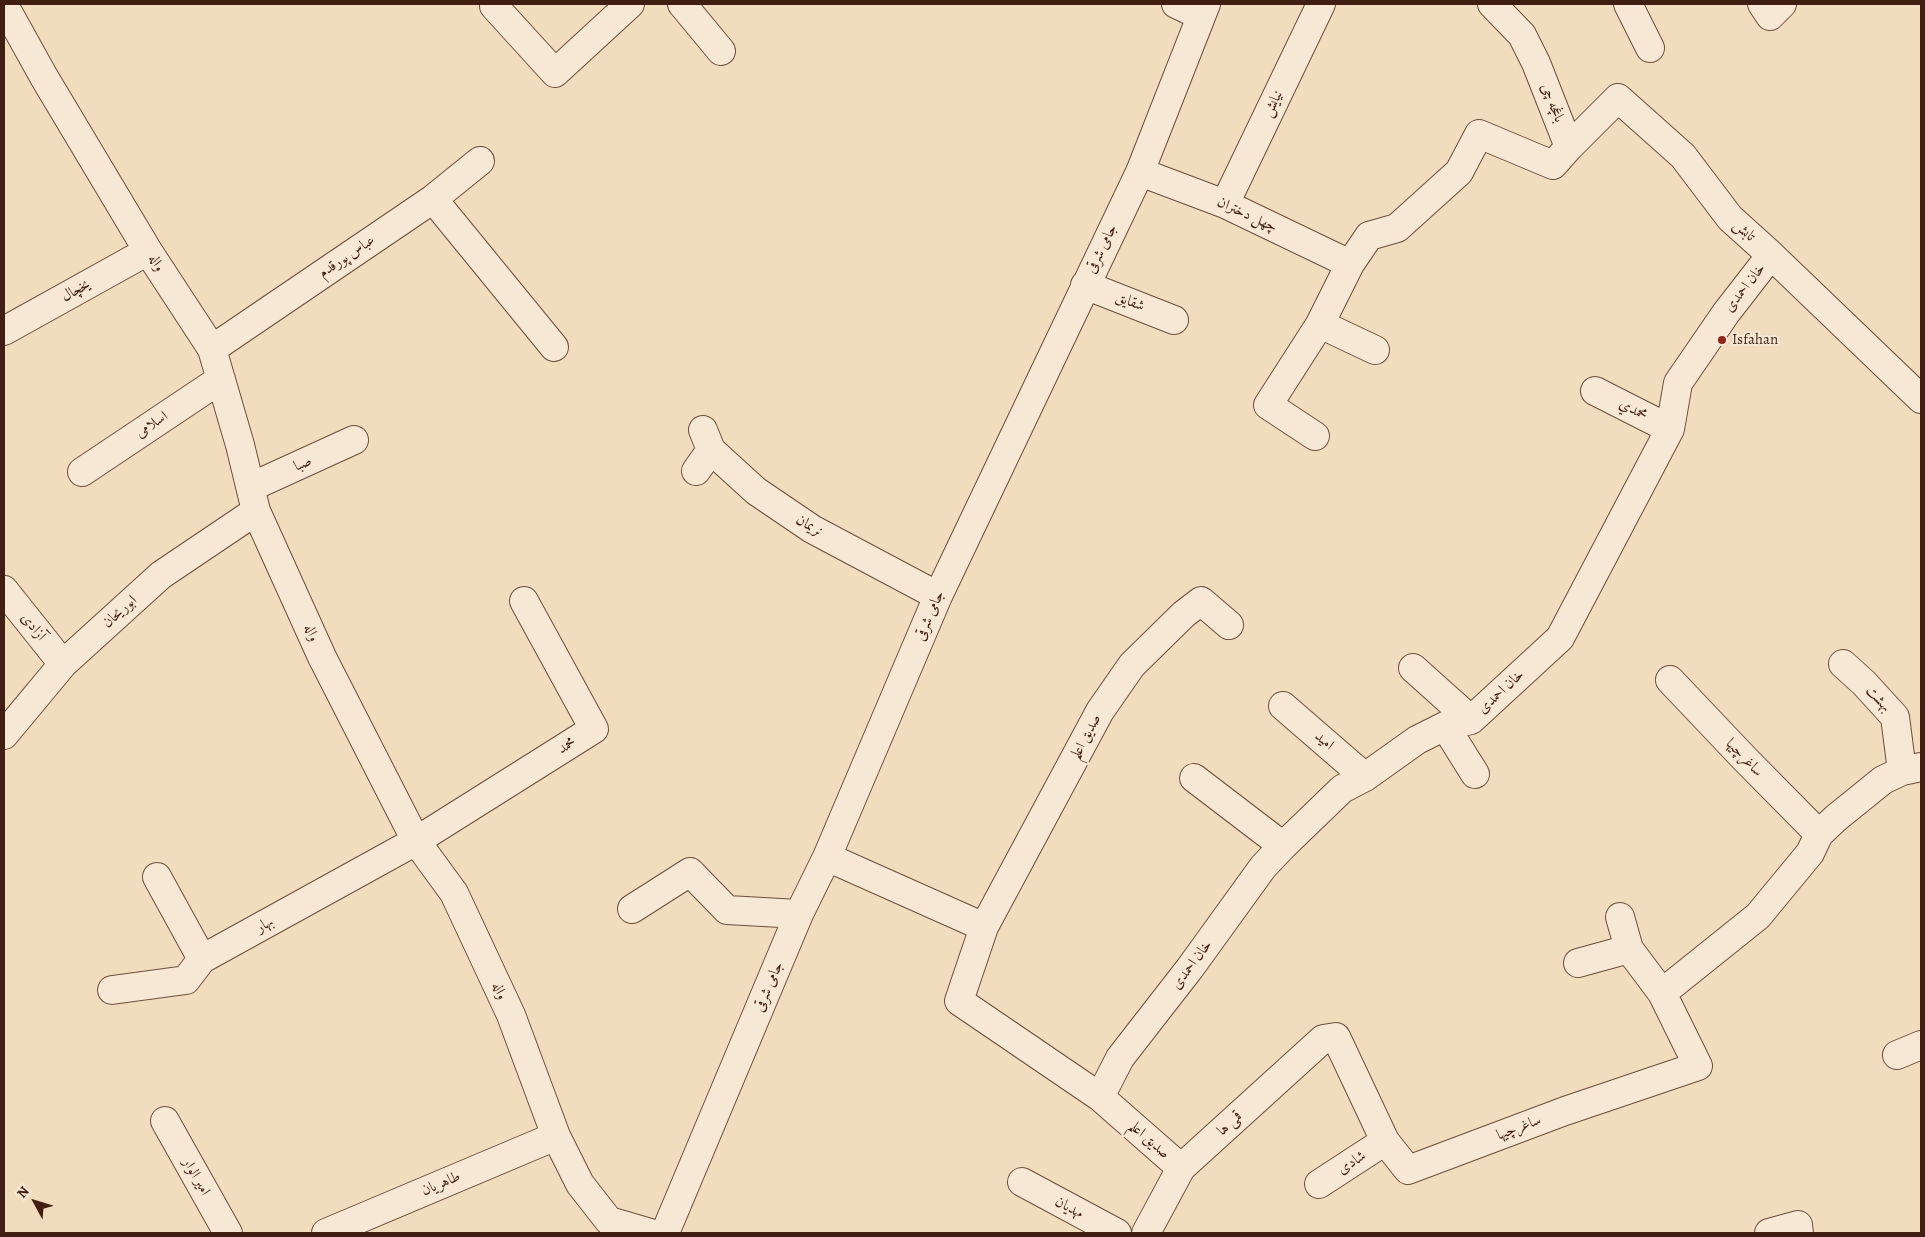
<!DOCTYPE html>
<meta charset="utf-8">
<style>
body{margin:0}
#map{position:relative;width:1925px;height:1237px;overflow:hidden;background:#f1dcbe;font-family:Alegreya,serif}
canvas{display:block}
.frame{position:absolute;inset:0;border:5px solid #401f12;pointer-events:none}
.north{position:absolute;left:10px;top:1177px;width:50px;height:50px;-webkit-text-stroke:4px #f6e8d5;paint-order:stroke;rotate:309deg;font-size:14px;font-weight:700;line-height:20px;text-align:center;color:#401f12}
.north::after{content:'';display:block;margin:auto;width:18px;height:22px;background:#401f12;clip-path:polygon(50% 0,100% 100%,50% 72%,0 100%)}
</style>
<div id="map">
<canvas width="1925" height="1237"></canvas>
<div class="frame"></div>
<div class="north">N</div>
</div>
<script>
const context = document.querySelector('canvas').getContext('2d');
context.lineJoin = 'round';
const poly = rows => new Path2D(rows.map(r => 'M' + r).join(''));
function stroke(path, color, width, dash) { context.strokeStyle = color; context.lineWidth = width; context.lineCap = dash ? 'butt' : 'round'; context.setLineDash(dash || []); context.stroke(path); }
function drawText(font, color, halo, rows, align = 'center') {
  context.font = font + ' Alegreya,Amiri,serif'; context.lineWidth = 4; context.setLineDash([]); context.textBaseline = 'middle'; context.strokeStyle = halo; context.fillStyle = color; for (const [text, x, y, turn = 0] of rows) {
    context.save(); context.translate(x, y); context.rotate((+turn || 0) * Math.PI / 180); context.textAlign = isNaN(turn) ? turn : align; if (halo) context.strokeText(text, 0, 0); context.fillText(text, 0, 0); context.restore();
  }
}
const minor = poly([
 [682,4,721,51],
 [1176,4,1201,16],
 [1492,4,1522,35,1536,63,1569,147,1618,98,1683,156,1730,218,1771,255,1921,399],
 [1628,4,1650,48],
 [1762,4,1770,16,1782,4],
 [4,5,44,77,148,251,212,349,240,445,256,511,322,657,416,841,454,893,511,1015,556,1136,580,1184,609,1221,650,1233],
 [494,6,555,73,630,4],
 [1140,172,1225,204,1350,264],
 [433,199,554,347],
 [1225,204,1321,4],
 [1085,285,1174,320],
 [1320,324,1375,350],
 [4,331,148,251],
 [212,349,433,199,480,161],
 [1595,391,1670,429],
 [703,430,711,450,756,491,812,529,938,596],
 [1315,436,1268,405,1320,324,1350,264,1369,236,1397,228,1459,172,1479,134,1553,165,1569,147],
 [696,471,711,450],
 [82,472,221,379],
 [251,487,354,440],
 [4,590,63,664],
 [1843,664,1864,683,1895,717,1902,771],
 [1413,668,1471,720],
 [1670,680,1744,758,1819,834],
 [1283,706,1365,777],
 [1445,726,1475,774],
 [4,735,63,664,161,575,256,511],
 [1194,778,1283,846],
 [827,857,984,927,959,1001,1100,1097,1181,1168],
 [157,877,202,959],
 [632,909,690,872,727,910,799,914],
 [984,927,1100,711,1132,665,1184,614,1201,601,1229,625],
 [1578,963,1629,949],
 [112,990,186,980,202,959,416,841,594,729,524,601],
 [1662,993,1758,916,1810,853,1819,834,1836,818,1883,780,1902,771,1921,767],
 [1897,1055,1921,1045],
 [1100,1097,1120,1058,1190,968,1263,867,1283,846,1342,789,1365,777,1417,740,1445,726,1471,720,1560,638,1670,429,1678,383,1726,313,1771,255],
 [165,1121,228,1233],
 [1022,1182,1117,1233],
 [1319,1184,1385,1141],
 [326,1233,556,1136],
 [665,1233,799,914,827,857,938,596,1140,172,1206,4],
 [1146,1233,1181,1168,1323,1039,1336,1037,1385,1141,1408,1170,1565,1111,1698,1066,1662,993,1629,949,1620,917],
 [1769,1233,1798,1225,1799,1233]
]);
stroke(minor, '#6c4e3d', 30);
stroke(minor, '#f6e8d5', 28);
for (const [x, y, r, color] of [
 [1722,340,5,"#8f2418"]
]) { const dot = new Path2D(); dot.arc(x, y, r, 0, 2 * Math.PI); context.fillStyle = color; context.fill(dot); stroke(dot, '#f6e8d5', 2); }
drawText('15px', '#401f12', '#f6e8d5', [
 ["باغچه چی",1552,103,68],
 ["نیایش",1273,104,-64],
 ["چهل دختران",1247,215,25],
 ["تابش",1744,231,42],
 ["جامی شرقی",1102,249,-64],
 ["عباس پورقدم",347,257,-34],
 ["واله",156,263,57],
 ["خان احمدی",1745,288,-52],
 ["یخچال",76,291,-29],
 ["شقایق",1130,302,21],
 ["محمدي",1633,410,27],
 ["اسلامی",152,425,-34],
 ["صبا",303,464,-25],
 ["نریمان",809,526,31],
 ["ابوریحان",120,612,-42],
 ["جامی شرقی",930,616,-67],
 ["آزادی",33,627,51],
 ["واله",311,633,66],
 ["خان احمدی",1501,692,-43],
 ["بهشت",1878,699,47],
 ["صدیق اعلم",1086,737,-62],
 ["امید",1324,741,41],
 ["محمد",567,746,-32],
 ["ساغرچیها",1744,758,46],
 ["بهار",265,925,-29],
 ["خان احمدی",1192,965,-53],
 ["جامی شرقی",769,987,-67],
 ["واله",499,991,65],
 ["قمی ها",1230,1124,-42],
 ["ساغرچیها",1519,1128,-21],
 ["صدیق اعلم",1149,1140,41],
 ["شادی",1352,1163,-33],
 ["امیر الوار",196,1177,60],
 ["طاهریان",441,1184,-23],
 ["مهدیان",1069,1208,28]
]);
drawText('15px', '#401f12', '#f6e8d5', [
 ["Isfahan",1732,340]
], 'left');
</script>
